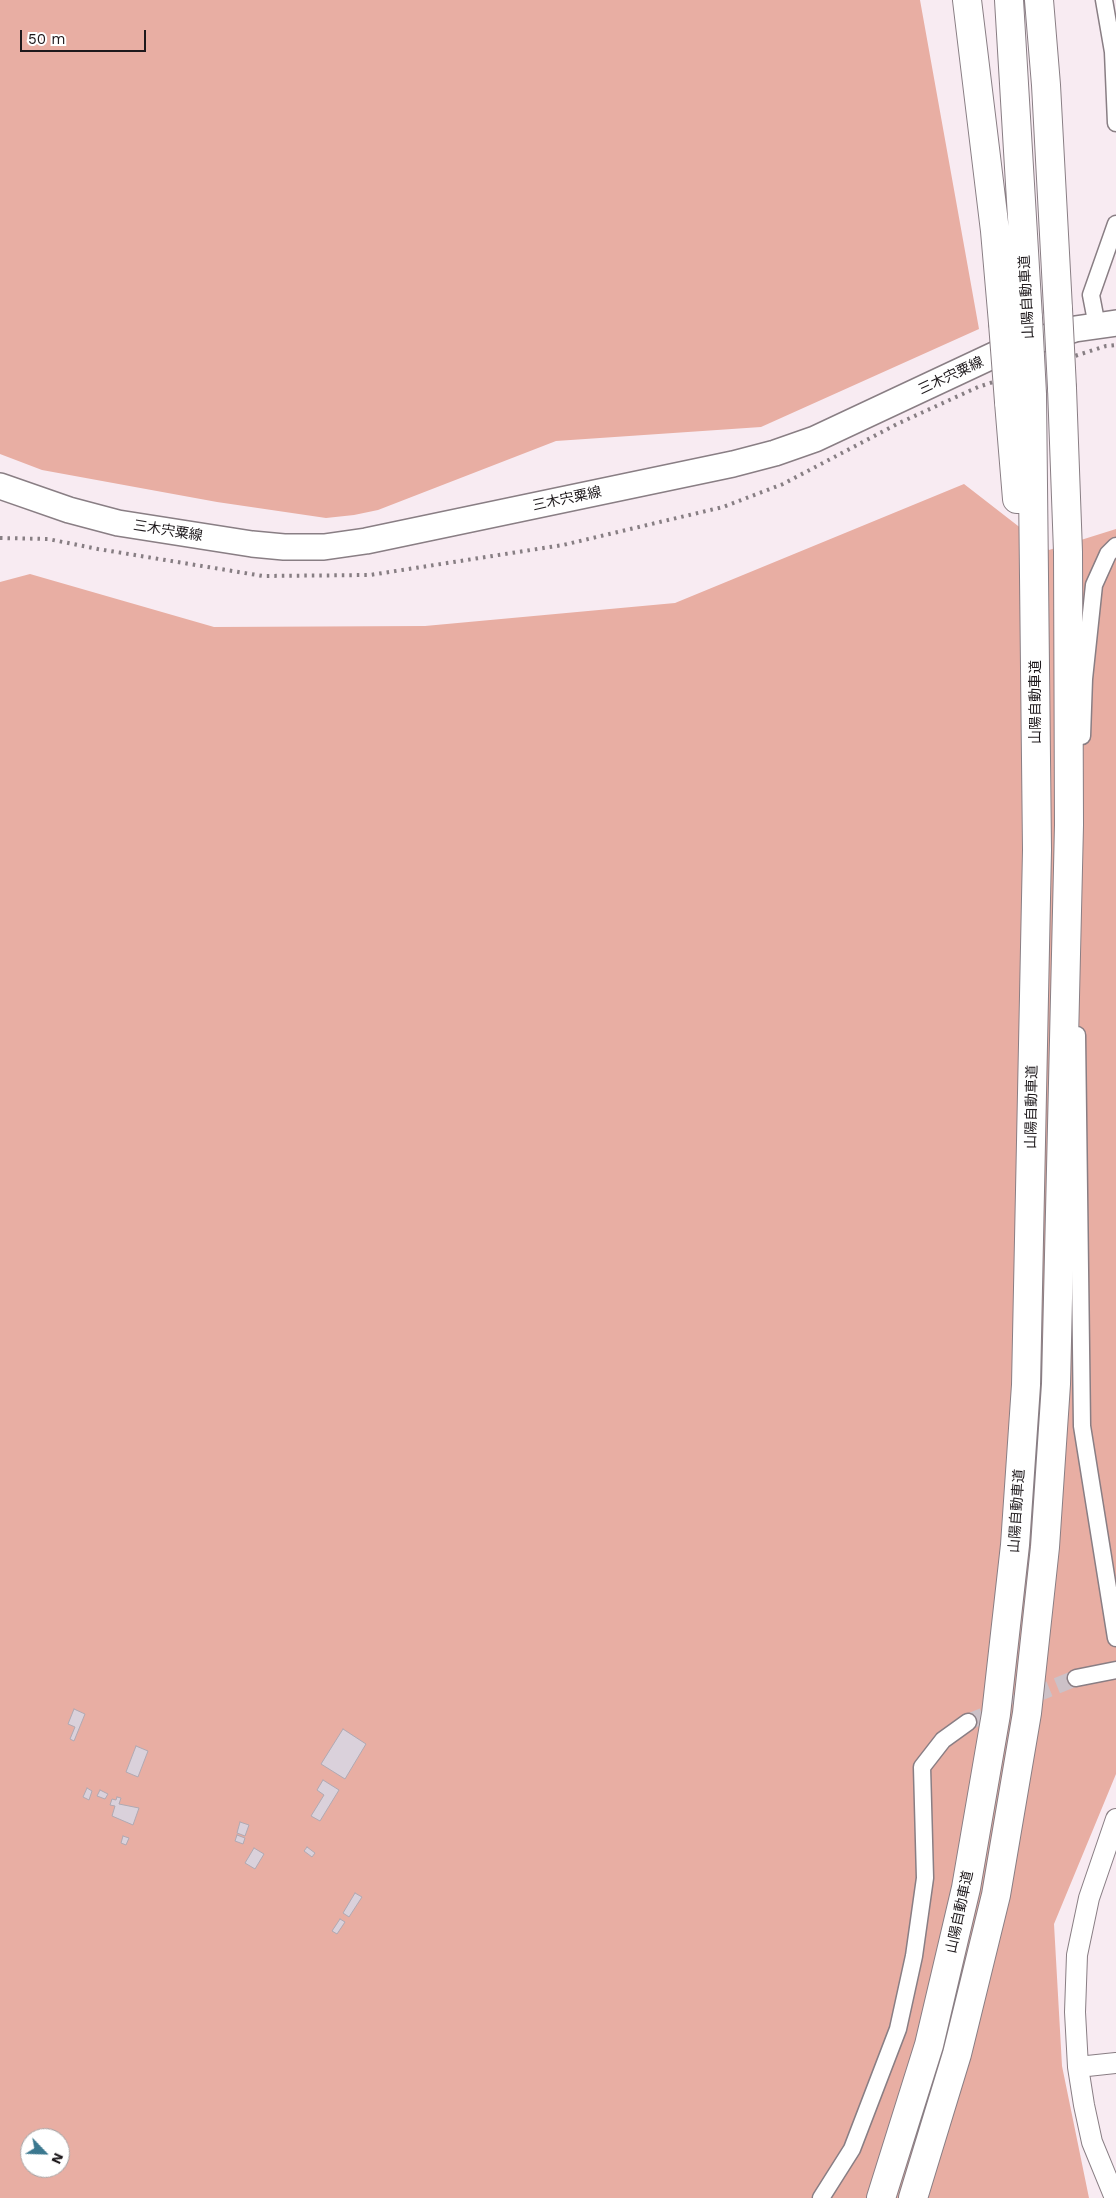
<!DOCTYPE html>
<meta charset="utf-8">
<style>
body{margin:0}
#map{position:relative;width:1116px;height:2198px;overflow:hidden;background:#f8ebf2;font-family:"Work Sans",sans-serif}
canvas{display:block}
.north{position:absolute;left:20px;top:2128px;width:50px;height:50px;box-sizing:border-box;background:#fff;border:1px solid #a5a3a4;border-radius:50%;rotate:114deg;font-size:14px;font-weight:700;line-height:20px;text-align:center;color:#1e191c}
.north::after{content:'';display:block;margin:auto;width:18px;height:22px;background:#3b788f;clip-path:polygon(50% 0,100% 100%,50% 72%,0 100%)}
.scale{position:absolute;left:20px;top:30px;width:126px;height:22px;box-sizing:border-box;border:2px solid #1e191c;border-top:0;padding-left:6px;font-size:15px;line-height:18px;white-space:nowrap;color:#1e191c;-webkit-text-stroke:4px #fff;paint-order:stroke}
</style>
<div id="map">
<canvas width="1116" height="2198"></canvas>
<div class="north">N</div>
<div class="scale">50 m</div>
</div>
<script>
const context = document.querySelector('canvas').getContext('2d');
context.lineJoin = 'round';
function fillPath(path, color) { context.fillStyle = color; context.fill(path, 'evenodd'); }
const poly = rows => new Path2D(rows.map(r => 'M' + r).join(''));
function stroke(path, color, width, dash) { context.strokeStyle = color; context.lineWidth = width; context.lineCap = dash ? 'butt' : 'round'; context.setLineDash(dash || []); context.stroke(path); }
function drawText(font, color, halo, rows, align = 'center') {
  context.font = font + ' "Work Sans","Noto Sans JP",sans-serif'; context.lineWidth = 4.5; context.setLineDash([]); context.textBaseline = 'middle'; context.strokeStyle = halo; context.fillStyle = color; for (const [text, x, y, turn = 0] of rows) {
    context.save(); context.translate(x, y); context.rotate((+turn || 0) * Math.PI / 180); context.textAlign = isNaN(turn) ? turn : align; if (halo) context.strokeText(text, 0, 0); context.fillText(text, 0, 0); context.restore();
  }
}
fillPath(poly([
 [0,0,920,0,979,329,761,427,556,441,378,510,354,515,326,518,217,502,42,470,0,454],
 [964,484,1049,550,1116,529,1116,1774,1054,1924,1062,2066,1089,2198,0,2198,0,582,30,574,214,627,425,626,675,603],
 [30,2138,60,2138,60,2168,30,2168]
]), '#e8aea3');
const building = poly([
 [74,1709,85,1714,74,1741,70,1739,75,1727,68,1724,74,1709],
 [343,1729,366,1744,345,1779,321,1764,343,1729],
 [136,1746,148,1751,138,1777,126,1772,136,1746],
 [323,1780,339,1790,320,1821,311,1816,324,1795,317,1790,323,1780],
 [87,1788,92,1791,89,1800,83,1797,87,1788],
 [100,1790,108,1794,105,1799,97,1796,100,1790],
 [117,1797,121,1798,119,1804,139,1808,133,1825,112,1816,115,1806,110,1805,112,1799,116,1800,117,1797],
 [240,1822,249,1825,245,1836,237,1833,240,1822],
 [237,1835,245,1838,243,1844,235,1841,237,1835],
 [123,1836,129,1838,126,1845,121,1843,123,1836],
 [307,1847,315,1853,312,1857,304,1851,307,1847],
 [254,1848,264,1854,255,1869,245,1863,254,1848],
 [355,1893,362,1897,349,1917,343,1913,355,1893],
 [340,1919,345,1922,337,1934,332,1931,340,1919]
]);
fillPath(building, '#dad1db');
stroke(building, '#b1a9b2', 1);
stroke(poly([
 [968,1722,1076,1678]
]), '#ccc1c7', 16, [16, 8]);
const minor = poly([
 [1104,0,1113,52,1116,123],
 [1097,326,1091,295,1116,224],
 [1082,736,1084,679,1094,585,1108,554,1116,546],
 [1077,1035,1082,1426,1116,1638],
 [1076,1678,1116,1670],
 [821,2198,852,2149,898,2029,914,1956,925,1878,922,1767,943,1740,968,1722]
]);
const tertiary = poly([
 [1078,2067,1116,2063],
 [1115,2198,1092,2142,1084,2105,1078,2067,1075,2012,1077,1955,1089,1898,1116,1819]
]);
const primary = poly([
 [0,486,69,510,118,523,252,544,284,547,324,547,366,541,733,464,775,453,815,439,1007,349,1075,329,1116,323]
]);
const motorway = poly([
 [967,0,995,231,1003,323],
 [1009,0,1028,318],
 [1039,0,1046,85,1058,309],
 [1009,402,1017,499],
 [881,2198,929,2045,966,1888,996,1714,1015,1545,1026,1385,1037,850,1032,394],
 [913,2198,957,2054,996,1895,1027,1713,1045,1547,1056,1384,1069,825,1068,552,1062,388]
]);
stroke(minor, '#897e84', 19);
stroke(tertiary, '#897e84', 22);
stroke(primary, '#897e84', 28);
stroke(motorway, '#897e84', 30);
stroke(minor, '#fff', 16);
stroke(tertiary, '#fff', 20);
stroke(primary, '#fff', 25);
stroke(motorway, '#fff', 28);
stroke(poly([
 [0,538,48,539,98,549,263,576,370,575,563,545,723,507,783,484,897,424,978,387,1106,346,1116,345]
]), '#877e83', 4, [2.5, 5]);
const motorwayBridge = poly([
 [1058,309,1062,388],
 [1028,318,1032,394],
 [1003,323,1009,402]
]);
stroke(motorwayBridge, '#897e84', 30, []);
stroke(motorwayBridge, '#fff', 28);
drawText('14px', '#1e191c', '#fff', [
 ["山陽自動車道",1027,297,-93],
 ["三木宍粟線",951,376,-25],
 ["三木宍粟線",567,499,-12],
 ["三木宍粟線",168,531,9],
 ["山陽自動車道",1036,702,-90],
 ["山陽自動車道",1032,1107,-89],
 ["山陽自動車道",1017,1511,-86],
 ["山陽自動車道",960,1912,-78]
]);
</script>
